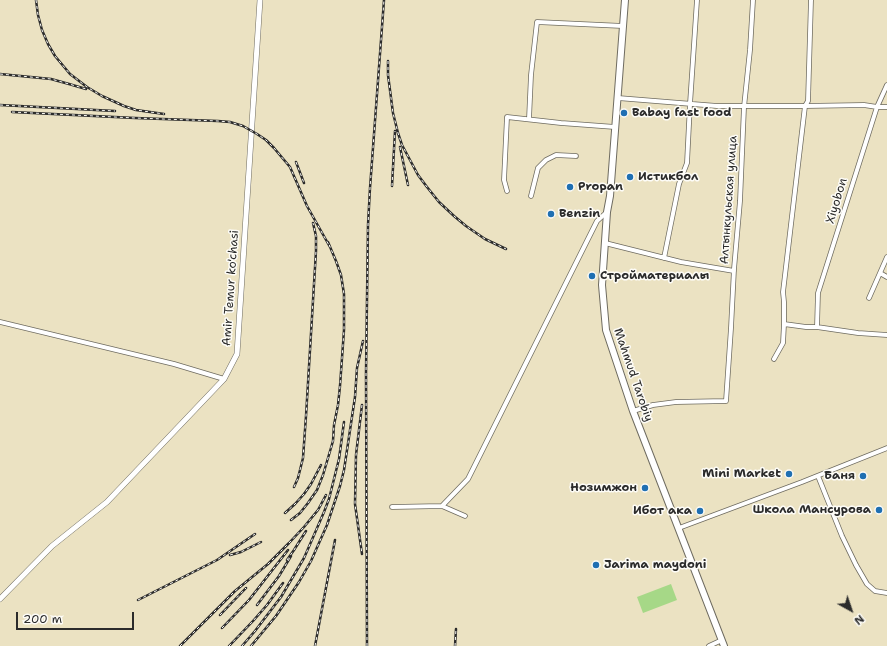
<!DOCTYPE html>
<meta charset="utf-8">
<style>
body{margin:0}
#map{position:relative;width:887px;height:646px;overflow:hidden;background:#ebe2c2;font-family:"Shantell Sans",sans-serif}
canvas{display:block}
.north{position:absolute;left:831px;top:590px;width:40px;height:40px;-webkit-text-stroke:3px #fdfcf7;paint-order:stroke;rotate:140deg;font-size:11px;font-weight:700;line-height:16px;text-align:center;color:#2b2b2b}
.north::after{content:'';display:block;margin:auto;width:14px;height:18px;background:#2b2b2b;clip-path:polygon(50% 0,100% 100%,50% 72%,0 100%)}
.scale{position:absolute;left:16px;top:612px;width:118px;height:18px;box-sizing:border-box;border:2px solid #2b2b2b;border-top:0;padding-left:5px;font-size:12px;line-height:14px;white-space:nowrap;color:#2b2b2b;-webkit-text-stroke:3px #fdfcf7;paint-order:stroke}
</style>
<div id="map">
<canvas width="887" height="646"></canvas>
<div class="north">N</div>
<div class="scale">200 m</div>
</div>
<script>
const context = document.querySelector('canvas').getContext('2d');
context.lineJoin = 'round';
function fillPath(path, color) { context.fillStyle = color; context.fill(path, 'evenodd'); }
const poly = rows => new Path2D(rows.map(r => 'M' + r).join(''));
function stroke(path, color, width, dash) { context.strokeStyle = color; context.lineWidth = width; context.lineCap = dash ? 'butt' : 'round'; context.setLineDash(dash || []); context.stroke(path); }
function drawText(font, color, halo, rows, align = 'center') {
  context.font = font + ' "Shantell Sans",sans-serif'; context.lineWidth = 3; context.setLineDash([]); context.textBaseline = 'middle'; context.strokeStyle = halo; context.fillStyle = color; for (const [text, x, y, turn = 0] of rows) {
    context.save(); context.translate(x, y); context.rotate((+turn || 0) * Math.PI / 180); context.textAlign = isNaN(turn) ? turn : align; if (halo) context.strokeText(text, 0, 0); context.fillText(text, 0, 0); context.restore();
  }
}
fillPath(poly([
 [671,584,677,600,643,613,637,597]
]), '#a6d887');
const minor = poly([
 [618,98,717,106,805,106,864,105,877,107,887,107],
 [529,119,531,75,537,22,623,26],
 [507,191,504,180,507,117,561,123,615,127],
 [531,196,538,168,546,160,556,155,576,156],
 [605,243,681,262,734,271],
 [664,258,679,184,687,163,690,104,697,0],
 [880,273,887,277],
 [869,298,887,257],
 [0,322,174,364,224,379],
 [784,324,806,327,817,327,858,333,887,335],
 [817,327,818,293,877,107,887,85],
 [774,359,783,343,784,324,784,302,783,292,805,106,808,101,811,0],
 [633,411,653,405,676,402,726,401,731,328,734,269,740,201,744,107,750,50,753,0],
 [818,476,842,536,856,565,867,584,875,591,887,593],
 [442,506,465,516],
 [392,507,442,506,468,479,597,221,607,212],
 [679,528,802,482,887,448],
 [709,646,722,640]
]);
const tertiary = poly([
 [0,599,52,546,107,502,224,379,237,354,260,0]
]);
const primary = poly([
 [625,0,610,196,607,212,602,285,606,330,633,411,724,646]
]);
stroke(minor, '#6e6b60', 5.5);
stroke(tertiary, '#6e6b60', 6);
stroke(primary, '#6e6b60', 8);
stroke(minor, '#fff', 4);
stroke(tertiary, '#fff', 5);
stroke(primary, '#fff', 6);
const rail = poly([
 [36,0,38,15,42,30,48,44,55,56,70,74,87,87,102,96,124,106,136,110,164,114],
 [388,61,388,75,393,113,398,133,402,145,418,175,427,187,439,202,454,216,466,226,485,239,506,249],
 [0,74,51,79,69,84,86,89],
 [0,105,115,111],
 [12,112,135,118,218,121,230,122,243,126,257,134,266,140,274,148,290,167,307,206,330,247],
 [400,147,408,185],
 [296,162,304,183],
 [392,186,395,131],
 [362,405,356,455,355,504,362,554],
 [294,487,298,478,303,458,306,416,316,251,316,236,313,223],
 [285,513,295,504,304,494,311,484,321,465],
 [291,520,300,513,308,503,317,490,323,475,333,441,334,425,338,405,340,386,344,330,344,294,341,275,336,261,328,242],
 [230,555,241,552,261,542],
 [287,560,294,550,306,531],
 [138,600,217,560,255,534],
 [257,605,279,576,291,556],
 [220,615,246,588],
 [222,628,249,600,288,550],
 [180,646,235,591,268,564,289,543,304,527,318,510,326,495],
 [229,646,253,621,267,605,283,583],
 [242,646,255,631,281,597,304,558,311,542,324,512,329,499,339,459,344,422],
 [251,646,276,616,299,582,311,561,327,525,340,486,344,470,355,397,357,368,363,341],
 [315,646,335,540],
 [367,646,366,373,368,225,370,188,384,0],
 [455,646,456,629]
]);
stroke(rail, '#2b2b2b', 2.5);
stroke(rail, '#fdfcf7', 1, [3]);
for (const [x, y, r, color] of [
 [624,113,4,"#1f6fb2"],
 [630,177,4,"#1f6fb2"],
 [570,187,4,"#1f6fb2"],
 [551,214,4,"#1f6fb2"],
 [592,276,4,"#1f6fb2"],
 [789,474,4,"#1f6fb2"],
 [863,476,4,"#1f6fb2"],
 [645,488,4,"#1f6fb2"],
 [879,510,4,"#1f6fb2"],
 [700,511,4,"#1f6fb2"],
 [596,565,4,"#1f6fb2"]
]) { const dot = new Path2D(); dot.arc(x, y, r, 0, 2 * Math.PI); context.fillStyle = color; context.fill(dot); stroke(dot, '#fdfcf7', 1.5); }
drawText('bold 12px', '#2b2b2b', '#fdfcf7', [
 ["Babay fast food",632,113],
 ["Истикбол",638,177],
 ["Propan",578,187],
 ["Benzin",559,214],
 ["Стройматериалы",600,276],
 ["Mini Market",781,474,"right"],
 ["Баня",855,476,"right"],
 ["Нозимжон",637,488,"right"],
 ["Школа Мансурова",871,510,"right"],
 ["Ибот ака",692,511,"right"],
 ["Jarima maydoni",604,565]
], 'left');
drawText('12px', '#2b2b2b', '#fdfcf7', [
 ["Алтынкульская улица",729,200,-86],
 ["Xiyobon",837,201,-73],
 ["Amir Temur ko'chasi",231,288,-86],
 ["Mahmud Tarobiy",633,375,71]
]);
</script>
